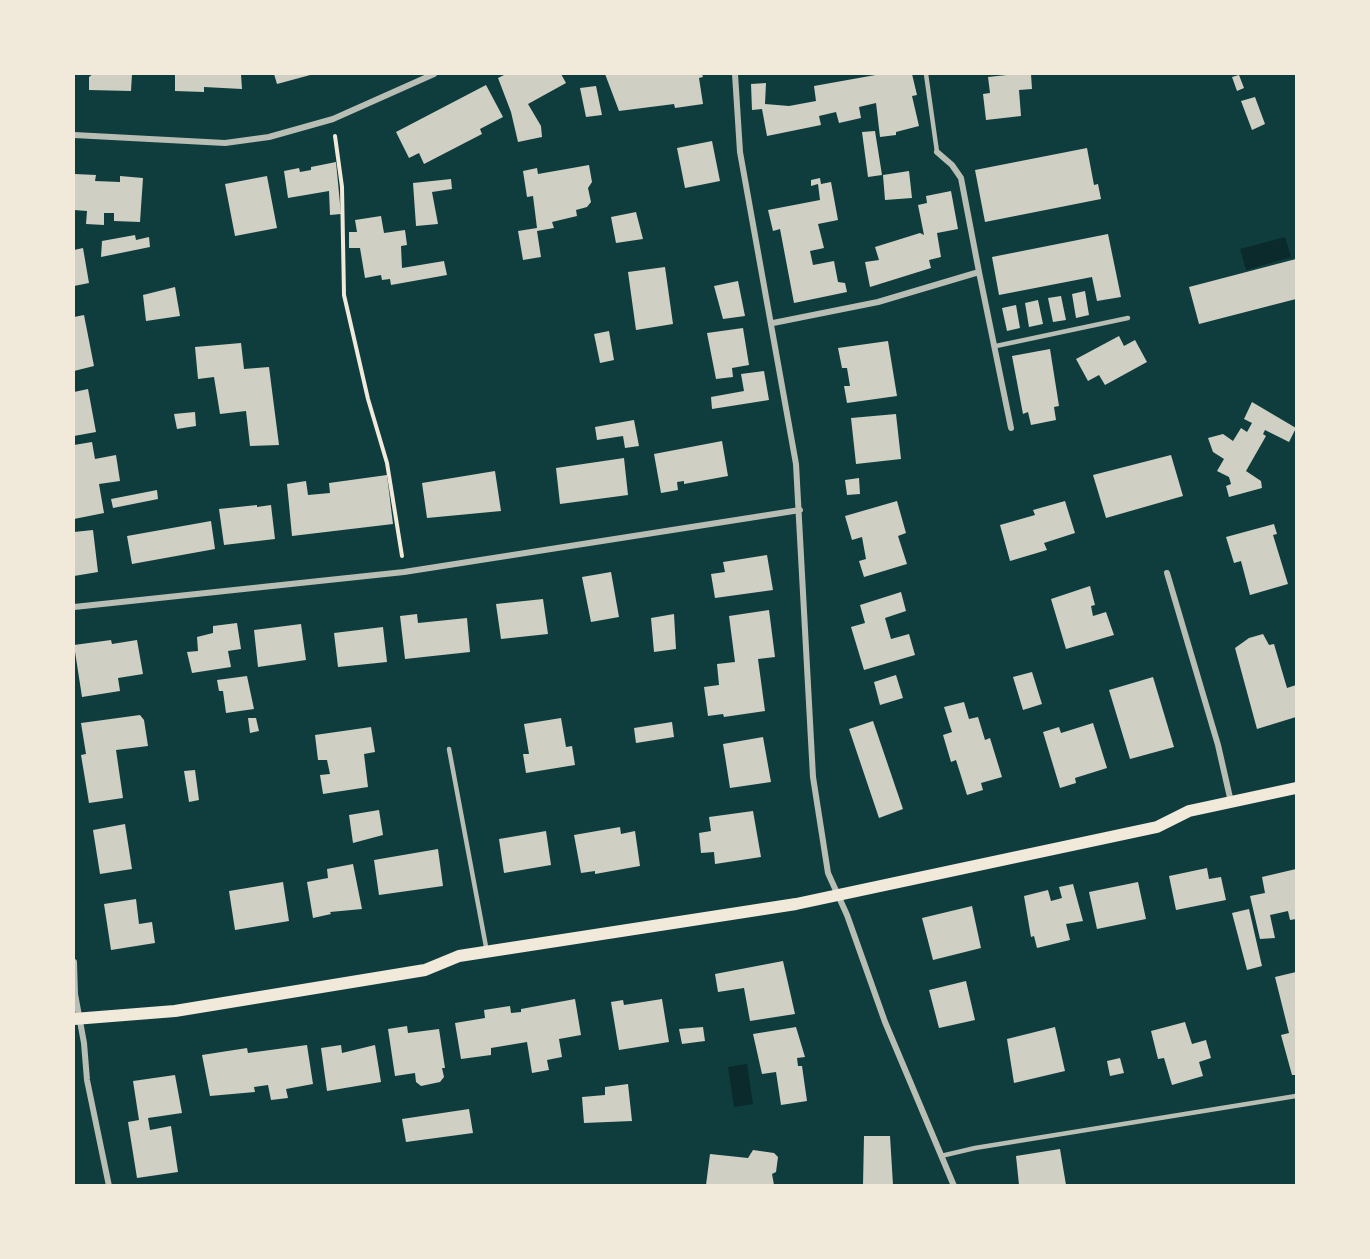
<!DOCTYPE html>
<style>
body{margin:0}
#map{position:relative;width:1370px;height:1259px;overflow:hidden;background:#0f3d3e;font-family:Helvetica,sans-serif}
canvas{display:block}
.frame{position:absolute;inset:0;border:75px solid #f1e9da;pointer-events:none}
</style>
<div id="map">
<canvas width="1370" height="1259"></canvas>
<div class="frame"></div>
</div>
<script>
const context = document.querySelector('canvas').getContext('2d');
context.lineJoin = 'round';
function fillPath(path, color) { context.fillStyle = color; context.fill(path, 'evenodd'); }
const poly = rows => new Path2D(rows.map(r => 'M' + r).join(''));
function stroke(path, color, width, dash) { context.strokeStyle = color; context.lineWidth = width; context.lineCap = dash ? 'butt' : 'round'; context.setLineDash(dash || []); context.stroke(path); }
fillPath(poly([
 [1285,237,1291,257,1246,270,1240,249],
 [747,1064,753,1104,734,1107,728,1067]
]), '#0a2a2b');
fillPath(poly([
 [93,74,132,74,131,91,89,90,89,77],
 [175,74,241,74,242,89,204,87,204,92,175,91],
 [274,74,314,74,277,84],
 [506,74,561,74,566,83,528,104,541,126,542,137,518,142,511,112,498,78],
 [605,74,702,74,703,77,699,78,703,104,675,108,674,104,619,111],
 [881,74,912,74,917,95,912,96,919,126,896,132,896,135,880,137,876,103,859,107,861,118,839,123,836,112,819,116,821,125,767,136,762,109,752,110,751,84,766,83,765,104,789,106,816,101,814,86],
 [1016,74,1031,74,1032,89,1019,90,1021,116,986,120,983,94,990,93,988,77],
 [1239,75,1244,88,1237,91,1232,77],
 [486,85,503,117,480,129,482,134,424,164,419,153,409,158,396,132],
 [596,86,602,115,586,117,580,88],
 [1255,97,1265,124,1252,130,1241,101],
 [875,131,882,175,868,177,862,132],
 [712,141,720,181,685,188,677,148],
 [1087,148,1094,185,1098,184,1101,199,985,222,975,170],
 [336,162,341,214,330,215,329,191,288,198,284,171,299,168,300,172,311,170,311,167],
 [589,165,592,182,588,188,591,202,587,207,576,210,577,216,552,222,554,228,537,231,541,257,523,260,518,231,537,228,533,196,527,197,523,171,537,168,538,174],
 [909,171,912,198,885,200,883,175],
 [75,174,96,175,95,181,120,182,120,176,143,178,140,222,114,221,114,213,104,213,104,225,86,224,87,211,74,210],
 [267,176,277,228,235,236,225,184],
 [820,178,821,184,831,182,838,220,818,224,824,248,810,251,813,265,834,261,838,282,845,283,847,292,794,303,780,229,773,231,768,210,820,200,818,184,811,186,811,180],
 [451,179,452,189,432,192,438,224,416,226,413,183],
 [951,191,958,229,937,233,941,257,929,260,931,268,870,287,865,262,879,260,875,247,920,233,924,235,918,205,927,203,926,196],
 [636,212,643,239,616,243,611,217],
 [381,216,384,233,405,230,407,245,401,246,402,268,444,261,447,275,391,285,390,279,382,280,381,275,365,278,360,248,349,248,349,232,357,232,355,220],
 [1108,234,1121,297,1097,301,1092,277,999,295,992,257],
 [135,235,136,240,149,237,150,247,101,257,102,241],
 [83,248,89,283,74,286,74,250],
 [1296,259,1296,299,1199,324,1189,287],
 [665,267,673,324,636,330,628,272],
 [738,281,745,316,723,319,714,286],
 [175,287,180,316,146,321,143,295],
 [1085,291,1089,315,1076,318,1072,294],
 [1061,296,1066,320,1053,322,1048,298],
 [1038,300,1043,324,1029,327,1025,303],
 [1016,305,1020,328,1007,331,1002,308],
 [84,315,94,366,74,371,74,317],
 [743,328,749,365,732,368,733,377,716,379,707,333],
 [609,331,614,360,600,363,594,334],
 [1119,336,1124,346,1135,340,1147,362,1105,385,1099,375,1088,381,1076,359],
 [888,341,897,396,847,403,844,386,850,386,847,368,842,368,838,348],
 [241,343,244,369,269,367,279,445,250,446,246,411,220,414,214,377,198,379,195,347],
 [1050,349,1059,406,1054,407,1056,420,1031,425,1028,412,1023,414,1012,356],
 [764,371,769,400,712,409,711,397,744,391,741,374],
 [88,389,96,432,74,436,74,392],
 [1252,402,1296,428,1289,442,1265,430,1263,434,1266,436,1246,471,1261,481,1262,488,1229,497,1226,486,1231,484,1229,477,1217,471,1224,459,1213,452,1208,438,1223,434,1233,441,1241,428,1247,432,1252,423,1244,419],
 [195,412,196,426,177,429,174,414],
 [896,414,901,459,856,464,851,418],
 [634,420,639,446,625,448,623,436,597,440,595,427],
 [722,441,728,476,684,484,684,481,677,482,678,490,661,493,654,454],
 [92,442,95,459,116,455,120,481,99,484,104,513,74,519,74,445],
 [1171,455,1183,496,1106,518,1093,475],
 [624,458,628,495,560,504,556,468],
 [495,471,501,511,427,518,422,483],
 [387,475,393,524,292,536,287,484,306,481,308,495,330,493,329,483],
 [859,478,860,494,847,495,845,480],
 [157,490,158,499,113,508,111,499],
 [897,501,906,533,898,536,907,564,864,577,859,561,866,559,862,537,852,540,845,516],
 [1065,501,1075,533,1044,543,1047,550,1010,561,1000,525,1035,515,1033,510],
 [257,505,257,507,271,505,275,539,224,545,219,509],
 [211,521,215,549,132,564,127,536],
 [1274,524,1277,534,1273,535,1288,584,1250,595,1241,561,1234,563,1226,537],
 [93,530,98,572,74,576,74,532],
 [767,555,773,590,715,598,711,574,725,572,723,562],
 [611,572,619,617,591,622,582,577],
 [1090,586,1095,605,1091,606,1093,616,1106,612,1114,635,1066,649,1051,599],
 [901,592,906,611,885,618,891,639,909,634,915,655,864,670,851,627,865,623,860,605],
 [543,599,548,634,501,639,496,604],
 [769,610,775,657,758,659,765,711,724,717,723,714,708,716,704,687,719,685,717,664,735,662,729,616],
 [417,614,418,623,467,618,470,652,405,659,400,616],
 [674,614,676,649,654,652,651,618],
 [237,623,241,649,228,651,231,667,192,673,187,652,198,651,197,637,213,633,213,626],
 [301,624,306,660,258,667,254,630],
 [383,627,387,662,338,667,334,633],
 [1263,634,1269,645,1274,644,1287,688,1296,685,1296,717,1257,729,1235,648,1249,638],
 [111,640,112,644,137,640,143,674,118,678,120,691,82,697,74,645],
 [1032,672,1042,704,1023,710,1013,677],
 [896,675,903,698,880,705,874,682],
 [247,676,254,709,226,713,223,691,219,691,217,680],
 [1153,677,1174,747,1130,759,1109,690],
 [964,702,969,719,978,717,985,740,990,738,1002,777,981,783,983,790,967,795,956,760,951,762,943,735,952,732,944,707],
 [140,715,144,720,148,746,116,750,123,798,89,803,81,755,86,754,81,723],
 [248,718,256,718,259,731,250,733],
 [561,718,566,747,572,746,575,765,526,773,523,754,529,754,524,724],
 [873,721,903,809,879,818,849,729],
 [672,722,674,737,636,743,634,728],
 [1093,723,1107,768,1075,778,1076,783,1060,788,1043,732,1059,727,1061,733],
 [371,727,375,752,364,754,368,787,323,794,320,775,330,774,327,760,318,760,315,735],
 [763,737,771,782,730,788,723,744],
 [195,770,199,800,189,802,184,771],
 [379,810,383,835,353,843,349,815],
 [753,811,761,857,715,864,714,852,701,853,699,833,711,831,709,817],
 [125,824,132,869,100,874,93,830],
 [620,827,621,834,635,831,640,866,595,874,595,871,581,873,574,835],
 [546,831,551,865,504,873,499,839],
 [438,849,443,886,379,895,374,860],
 [353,864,362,909,330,912,331,914,313,918,307,882,328,878,327,869],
 [1207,868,1209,879,1221,877,1226,900,1176,910,1169,876],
 [1296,869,1296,919,1290,920,1288,911,1270,915,1275,938,1260,939,1250,896,1265,893,1262,877],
 [283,882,289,921,235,930,229,891],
 [1138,882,1146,919,1097,929,1089,892],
 [1073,884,1083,921,1066,924,1070,940,1037,948,1034,936,1031,937,1024,896,1048,890,1051,901,1062,898,1059,887],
 [136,899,139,924,152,922,155,943,111,950,104,904],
 [972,906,981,948,933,960,922,918],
 [1249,909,1262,966,1247,970,1232,913],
 [783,961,795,1014,750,1021,744,988,718,992,715,974],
 [1296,972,1296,1075,1292,1075,1281,1035,1289,1033,1275,977],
 [966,981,975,1020,939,1028,929,990],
 [575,999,581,1035,559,1039,562,1057,547,1060,549,1070,532,1073,527,1042,491,1048,491,1055,461,1059,455,1023,485,1018,484,1010,510,1006,511,1013,521,1012,521,1009],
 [662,999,669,1042,619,1050,611,1002,623,1000,624,1005],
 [1185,1022,1192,1044,1206,1040,1211,1058,1199,1062,1203,1076,1172,1085,1164,1058,1158,1059,1151,1031],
 [407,1026,408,1033,439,1029,445,1068,442,1068,444,1077,440,1082,421,1086,416,1082,415,1073,395,1076,388,1029],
 [703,1027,705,1041,682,1044,679,1029],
 [796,1027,805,1057,797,1058,798,1066,802,1066,807,1101,781,1105,776,1072,762,1074,753,1034],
 [1055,1027,1065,1071,1014,1083,1007,1039],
 [307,1045,313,1084,286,1089,288,1098,271,1100,268,1085,254,1087,255,1092,210,1096,202,1055,247,1048,248,1053],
 [341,1045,342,1053,375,1045,381,1082,327,1091,321,1048],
 [1120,1058,1124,1073,1110,1076,1107,1061],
 [175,1075,182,1113,148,1118,150,1130,171,1126,178,1172,137,1178,128,1122,139,1120,133,1081],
 [628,1084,632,1121,584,1123,582,1097,605,1095,605,1087],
 [469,1109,473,1133,406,1142,402,1119],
 [864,1136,890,1136,893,1185,863,1185],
 [1060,1149,1066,1185,1019,1185,1016,1156],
 [753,1150,774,1153,778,1157,776,1172,772,1174,774,1185,706,1185,710,1154,748,1158]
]), '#cfcfc3');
stroke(poly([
 [335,136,342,187,344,295,368,399,387,463,402,556]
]), '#f1e9da', 4);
stroke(poly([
 [926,74,937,152],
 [996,346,1128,318],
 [449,749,487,952],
 [941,1156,975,1148,1296,1096]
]), '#b8beb3', 4.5);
stroke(poly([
 [735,74,740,152,796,464,813,777,828,873,847,915,885,1022,954,1186],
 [74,135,225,143,269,137,333,119,434,74],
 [937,152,952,165,961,178,979,272],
 [773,323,878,302,979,272,1011,428],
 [1167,573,1218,745,1231,802],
 [74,607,404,572,800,510],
 [74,962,75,994,84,1043,87,1080,109,1186]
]), '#b8beb3', 6);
stroke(poly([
 [74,1019,175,1011,425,970,459,956,796,904,1157,827,1189,811,1296,788]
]), '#f1e9da', 12);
</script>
